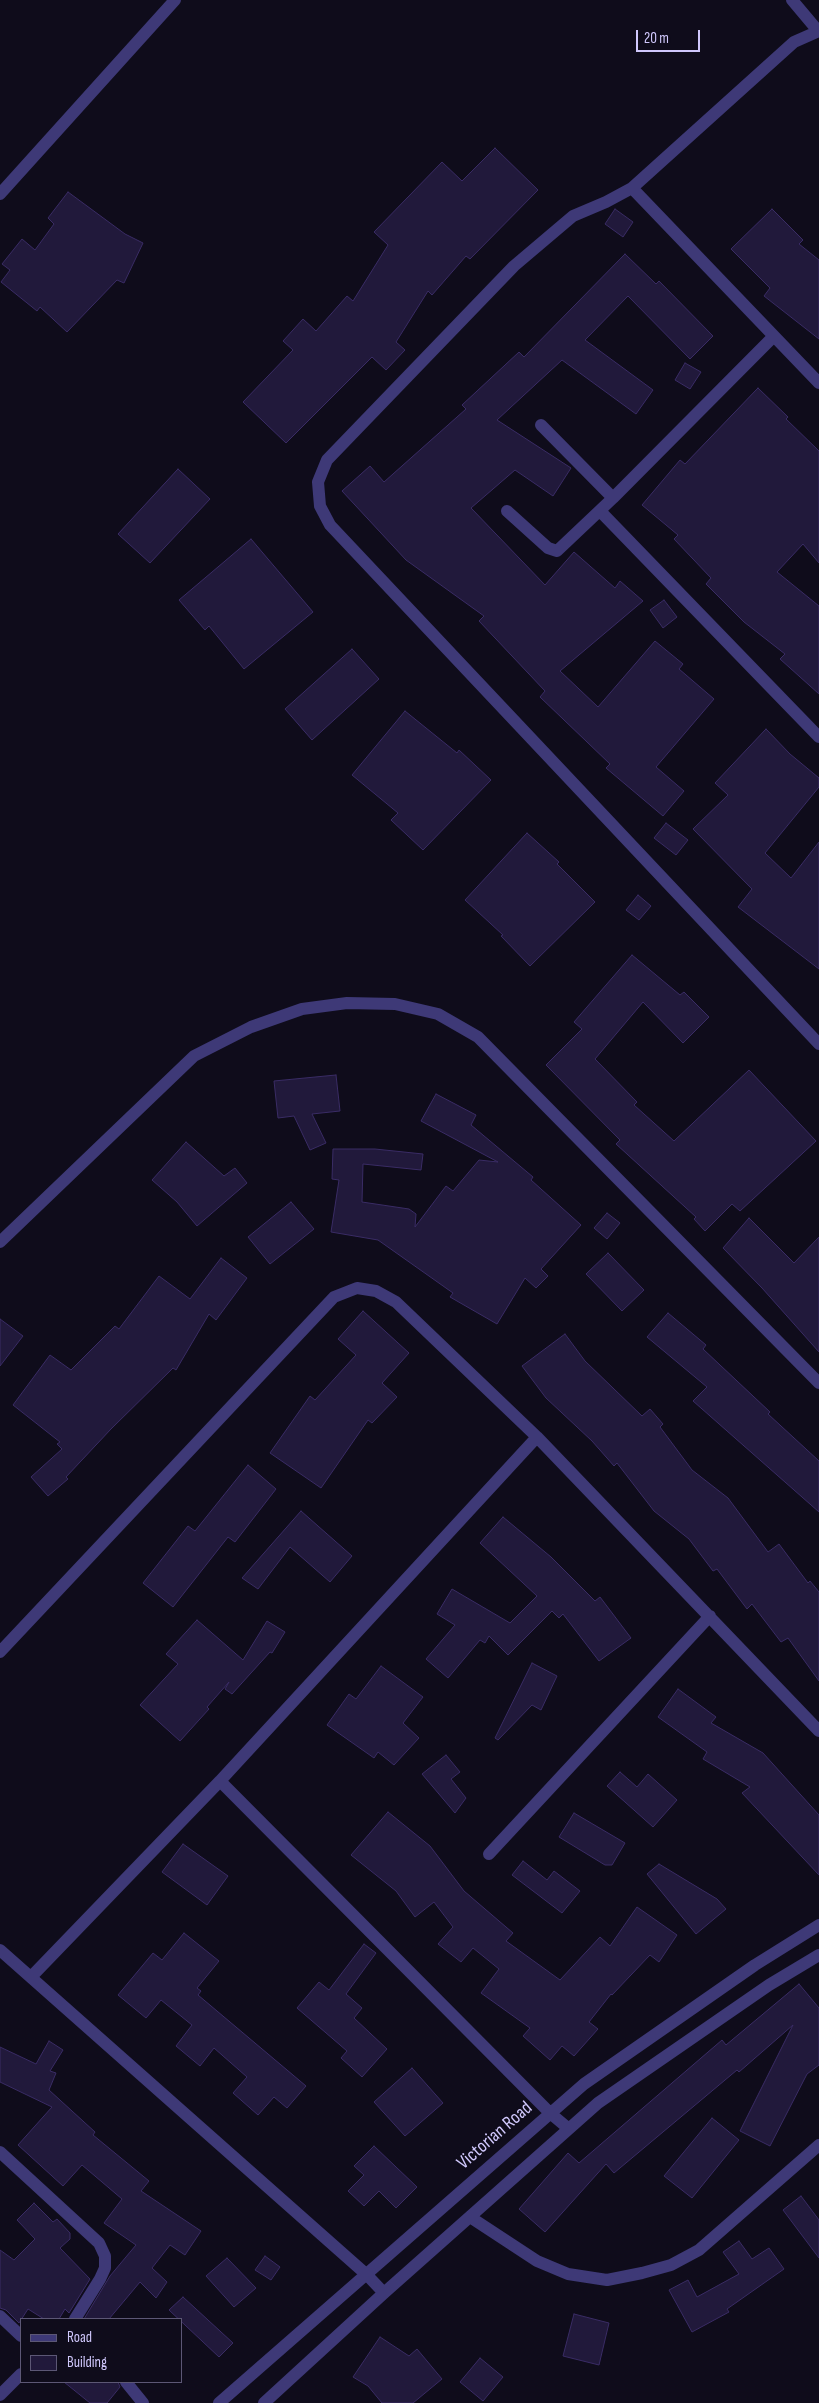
<!DOCTYPE html>
<style>
body{margin:0}
#map{position:relative;width:819px;height:2403px;overflow:hidden;background:#0f0c1b;font-family:"Sofia Sans Condensed",sans-serif}
canvas{display:block}
.legend{position:absolute;left:20px;top:2318px;width:162px;height:65px;box-sizing:border-box;background:#0f0c1b;border:1px solid #5c5775;margin:0;padding:6px 9px;list-style:none;font-size:15px;color:#d0c8fc}
.legend li{display:flex;align-items:center;gap:10px;height:25px}
.legend b{width:25px;border:1px solid #5c5775}
.scale{position:absolute;left:636px;top:30px;width:64px;height:22px;box-sizing:border-box;border:2px solid #d0c8fc;border-top:0;padding-left:6px;font-size:15px;line-height:18px;white-space:nowrap;color:#d0c8fc;-webkit-text-stroke:4px #0f0c1b;paint-order:stroke}
</style>
<div id="map">
<canvas width="819" height="2403"></canvas>
<ul class="legend">
<li><b style="height:6px;background:#3e3977"></b>Road</li>
<li><b style="height:14px;background:#21193b"></b>Building</li>
</ul>
<div class="scale">20 m</div>
</div>
<script>
const context = document.querySelector('canvas').getContext('2d');
context.lineJoin = 'round';
function fillPath(path, color) { context.fillStyle = color; context.fill(path, 'evenodd'); }
const poly = rows => new Path2D(rows.map(r => 'M' + r).join(''));
function stroke(path, color, width, dash) { context.strokeStyle = color; context.lineWidth = width; context.lineCap = dash ? 'butt' : 'round'; context.setLineDash(dash || []); context.stroke(path); }
function drawText(font, color, halo, rows, align = 'center') {
  context.font = font + ' "Sofia Sans Condensed",sans-serif'; context.lineWidth = 4; context.setLineDash([]); context.textBaseline = 'middle'; context.strokeStyle = halo; context.fillStyle = color; for (const [text, x, y, turn = 0] of rows) {
    context.save(); context.translate(x, y); context.rotate((+turn || 0) * Math.PI / 180); context.textAlign = isNaN(turn) ? turn : align; if (halo) context.strokeText(text, 0, 0); context.fillText(text, 0, 0); context.restore();
  }
}
const building = poly([
 [495,148,538,190,470,259,466,256,432,295,428,291,396,342,405,350,386,370,372,357,286,443,243,402,293,350,283,341,303,319,316,331,347,296,353,301,388,245,374,232,442,162,462,181,495,148],
 [68,192,125,234,143,243,124,283,117,280,67,332,40,307,37,311,1,282,10,270,2,264,22,239,35,250,54,224,48,218,68,192],
 [615,209,633,222,623,237,605,224,615,209],
 [772,209,803,240,799,244,819,260,819,339,764,296,770,288,731,249,772,209],
 [625,254,656,284,659,281,713,336,690,359,628,296,585,340,653,390,636,414,562,360,497,420,571,468,553,496,515,470,471,508,545,585,574,552,615,588,620,581,643,601,560,671,598,707,655,641,683,664,679,669,714,699,656,767,684,791,663,816,606,768,610,764,540,697,545,691,479,621,484,616,406,560,342,491,370,466,384,482,466,409,462,405,519,352,524,357,625,254],
 [685,363,701,372,690,389,675,380,685,363],
 [758,388,788,417,786,419,819,451,819,563,803,544,777,572,819,606,819,694,780,659,785,654,744,622,706,584,711,578,674,539,678,535,642,505,680,460,685,464,758,388],
 [178,469,210,499,150,563,118,534,178,469],
 [251,539,313,612,244,669,209,626,205,630,179,600,251,539],
 [664,600,677,617,663,628,650,610,664,600],
 [352,649,379,679,312,740,285,709,352,649],
 [405,711,457,753,459,750,491,780,423,850,391,820,398,813,352,775,405,711],
 [766,729,790,754,819,778,819,787,765,853,791,878,819,842,819,969,738,907,752,889,693,829,728,795,715,783,766,729],
 [666,823,688,840,676,855,654,838,666,823],
 [527,833,559,862,557,864,595,902,530,966,501,936,503,935,465,900,527,833],
 [638,895,651,906,639,920,626,910,638,895],
 [632,955,680,995,684,992,709,1017,683,1043,643,1002,595,1059,637,1102,634,1105,674,1141,749,1070,816,1141,740,1211,732,1204,705,1231,694,1219,696,1217,616,1144,620,1140,546,1065,582,1029,574,1022,632,955],
 [336,1075,340,1111,312,1114,326,1143,310,1150,294,1116,278,1118,274,1081,336,1075],
 [436,1094,476,1115,471,1125,533,1177,531,1180,581,1225,541,1269,548,1276,536,1288,525,1278,497,1324,450,1297,453,1293,378,1240,331,1232,339,1180,332,1179,333,1149,375,1149,423,1154,421,1170,363,1164,362,1202,409,1209,416,1214,415,1227,446,1186,453,1191,479,1160,498,1162,421,1121,436,1094],
 [186,1142,224,1176,235,1168,247,1183,197,1226,177,1202,152,1180,186,1142],
 [291,1202,314,1229,270,1264,248,1237,291,1202],
 [607,1213,620,1223,607,1239,594,1228,607,1213],
 [749,1218,794,1263,819,1237,819,1352,762,1288,723,1248,749,1218],
 [608,1253,644,1290,622,1311,586,1274,608,1253],
 [221,1258,247,1278,216,1320,209,1314,176,1370,173,1368,111,1429,66,1477,68,1479,48,1496,31,1477,62,1449,57,1444,60,1442,13,1405,50,1355,71,1370,115,1326,119,1329,159,1276,190,1299,221,1258],
 [363,1311,409,1353,382,1383,397,1397,372,1423,368,1420,321,1488,270,1453,310,1396,315,1400,356,1355,338,1339,363,1311],
 [668,1313,706,1345,703,1349,770,1412,768,1414,819,1461,819,1512,693,1401,707,1387,647,1337,668,1313],
 [0,1319,23,1336,0,1366,0,1319],
 [565,1334,585,1361,642,1416,650,1409,663,1424,660,1427,692,1470,728,1498,768,1552,779,1544,808,1583,810,1581,819,1592,819,1681,788,1638,781,1642,752,1604,747,1609,717,1569,713,1571,689,1539,654,1511,617,1463,614,1466,592,1441,546,1398,522,1366,565,1334],
 [248,1465,276,1489,235,1542,228,1537,173,1607,143,1583,188,1526,195,1531,248,1465],
 [301,1511,352,1556,330,1582,290,1547,258,1589,242,1578,301,1511],
 [503,1517,551,1557,595,1601,600,1597,631,1638,599,1661,563,1614,559,1618,552,1611,508,1655,489,1636,485,1643,480,1640,448,1678,426,1659,455,1625,437,1614,452,1589,510,1623,537,1596,480,1543,503,1517],
 [197,1620,243,1660,267,1621,285,1632,272,1653,270,1652,232,1694,225,1689,229,1682,207,1707,209,1709,180,1741,140,1705,178,1664,166,1654,197,1620],
 [532,1663,557,1676,541,1710,532,1705,498,1740,495,1738,532,1663],
 [381,1666,423,1697,403,1723,419,1738,394,1765,378,1752,374,1758,327,1725,349,1694,356,1699,381,1666],
 [678,1689,716,1717,711,1723,763,1753,819,1815,819,1875,742,1793,750,1787,703,1759,707,1752,658,1717,678,1689],
 [446,1755,460,1772,451,1779,466,1798,455,1813,422,1774,446,1755],
 [620,1772,637,1787,648,1774,677,1800,653,1827,607,1786,620,1772],
 [388,1812,430,1846,464,1891,513,1933,506,1941,560,1980,600,1937,610,1946,637,1907,677,1935,659,1962,650,1955,612,1995,611,1994,589,2022,598,2029,574,2056,562,2046,550,2060,523,2036,530,2028,481,1993,499,1969,473,1948,461,1962,438,1944,453,1927,434,1902,415,1917,396,1891,351,1855,388,1812],
 [574,1813,625,1843,612,1865,605,1865,559,1837,574,1813],
 [183,1844,228,1876,207,1905,162,1872,183,1844],
 [523,1861,547,1880,554,1871,580,1891,562,1913,512,1875,523,1861],
 [659,1864,717,1899,726,1909,696,1934,647,1874,659,1864],
 [184,1933,219,1961,197,1988,201,1991,198,1995,306,2086,287,2108,274,2097,258,2115,233,2093,247,2077,214,2048,200,2066,176,2046,192,2025,161,2000,146,2018,118,1995,153,1953,162,1960,184,1933],
 [364,1944,376,1953,346,1994,362,2008,354,2018,387,2049,362,2077,341,2058,347,2051,297,2008,319,1982,329,1990,364,1944],
 [799,1984,819,2008,819,2065,807,2074,770,2146,740,2131,793,2025,739,2072,737,2070,614,2173,606,2164,545,2232,519,2209,568,2153,579,2163,722,2040,726,2045,799,1984],
 [49,2041,63,2050,50,2071,56,2073,49,2090,95,2132,93,2135,149,2181,141,2191,201,2231,185,2255,170,2245,152,2268,167,2282,156,2298,140,2282,109,2319,84,2319,110,2276,136,2245,104,2223,122,2199,82,2165,63,2186,18,2145,52,2107,0,2082,0,2047,36,2064,49,2041],
 [412,2068,443,2103,405,2136,374,2102,412,2068],
 [712,2118,739,2140,692,2198,664,2176,712,2118],
 [374,2146,417,2187,396,2208,379,2191,364,2206,348,2191,364,2175,354,2166,374,2146],
 [801,2196,819,2220,819,2258,783,2210,801,2196],
 [34,2203,53,2222,57,2219,70,2233,70,2239,60,2248,90,2279,69,2313,65,2309,59,2319,44,2319,28,2309,19,2323,6,2310,0,2308,0,2250,14,2260,35,2239,17,2220,34,2203],
 [739,2241,752,2259,769,2248,784,2269,727,2309,729,2312,692,2332,669,2290,688,2280,697,2297,739,2274,723,2252,739,2241],
 [265,2256,280,2267,271,2280,255,2270,265,2256],
 [227,2258,256,2288,234,2307,206,2276,227,2258],
 [183,2297,233,2343,219,2357,169,2310,183,2297],
 [574,2314,609,2323,599,2365,563,2356,574,2314],
 [380,2337,409,2356,417,2349,442,2379,413,2403,382,2403,368,2386,353,2377,380,2337],
 [480,2358,503,2377,483,2401,460,2382,480,2358],
 [64,2382,118,2382,120,2387,107,2403,90,2403,64,2382]
]);
fillPath(building, '#21193b');
stroke(building, '#3a2c65', 1);
stroke(poly([
 [792,0,818,31],
 [819,31,794,42,632,188,606,202,573,216,514,266,327,460,318,482,320,506,330,525,819,1044],
 [632,188,819,383],
 [0,194,175,0],
 [541,425,613,498],
 [507,511,548,548,557,551,613,498,774,336],
 [600,511,819,737],
 [0,1242,194,1056,251,1027,302,1009,347,1003,395,1004,438,1014,478,1037,819,1383],
 [0,1652,334,1297,357,1288,376,1291,396,1302,537,1437,819,1731],
 [220,1781,550,2113,569,2129],
 [489,1854,710,1616],
 [0,1950,367,2275,384,2293],
 [31,1977,220,1781,537,1437],
 [0,2152,99,2243,105,2256,105,2268,100,2279,75,2319],
 [470,2217,537,2261,568,2274,607,2280,642,2273,671,2265,699,2250,819,2145],
 [0,2316,21,2336],
 [126,2382,143,2403],
 [0,2395,21,2374],
 [219,2403,584,2084,755,1965,819,1925],
 [264,2403,384,2293,598,2103,769,1985,819,1955]
]), '#3e3977', 12);
drawText('19px', '#d0c8fc', '#0f0c1b', [
 ["Victorian Road",495,2136,-41]
]);
</script>
